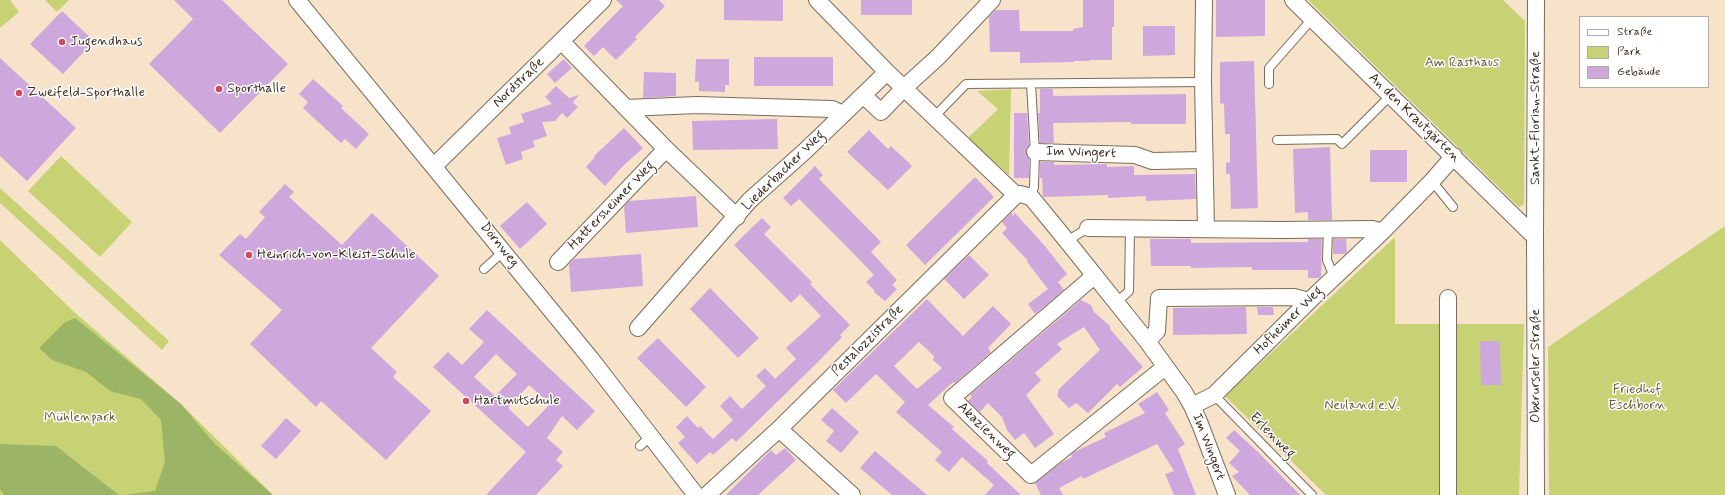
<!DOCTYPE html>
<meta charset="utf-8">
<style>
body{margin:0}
#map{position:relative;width:1725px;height:495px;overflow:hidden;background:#f6e3ca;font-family:Mynerve,sans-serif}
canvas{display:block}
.legend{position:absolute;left:1579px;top:16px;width:130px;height:72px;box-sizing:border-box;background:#fff;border:1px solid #b1aaa5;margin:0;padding:5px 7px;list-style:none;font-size:12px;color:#3b2a1e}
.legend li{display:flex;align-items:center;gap:8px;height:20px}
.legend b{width:20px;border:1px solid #b1aaa5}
</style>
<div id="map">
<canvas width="1725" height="495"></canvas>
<ul class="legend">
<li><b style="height:5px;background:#fff"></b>Straße</li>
<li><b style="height:11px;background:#c6d274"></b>Park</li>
<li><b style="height:11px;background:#cea8dc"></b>Gebäude</li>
</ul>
</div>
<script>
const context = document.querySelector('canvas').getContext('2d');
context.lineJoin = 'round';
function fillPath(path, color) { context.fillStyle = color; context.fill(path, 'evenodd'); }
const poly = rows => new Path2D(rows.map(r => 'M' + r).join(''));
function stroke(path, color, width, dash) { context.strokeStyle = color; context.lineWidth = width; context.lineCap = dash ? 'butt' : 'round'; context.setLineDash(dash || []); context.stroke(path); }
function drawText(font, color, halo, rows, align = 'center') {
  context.font = font + ' Mynerve,sans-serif'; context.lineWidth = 3; context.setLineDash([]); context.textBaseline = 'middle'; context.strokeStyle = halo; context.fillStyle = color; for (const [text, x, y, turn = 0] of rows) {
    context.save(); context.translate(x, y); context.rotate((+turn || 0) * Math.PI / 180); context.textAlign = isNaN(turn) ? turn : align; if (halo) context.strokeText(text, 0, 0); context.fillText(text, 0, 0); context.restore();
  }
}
fillPath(poly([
 [0,0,10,0,19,12,0,28],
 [45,0,69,0,57,12],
 [1308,0,1503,0,1525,21,1524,204,1519,207],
 [1011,89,1009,175,968,138,998,109,977,91],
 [61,156,132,222,100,257,28,191],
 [0,188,169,341,162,350,0,203],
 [1725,226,1725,495,1549,495,1548,347],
 [1395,237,1395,324,1524,324,1519,495,1326,495,1225,396],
 [0,240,73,311,181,404,273,495,0,495]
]), '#c6d274');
fillPath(poly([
 [75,318,181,404,215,444,273,495,123,495,155,491,165,462,161,420,141,399,110,391,86,372,52,360,39,348,64,323],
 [0,444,56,446,119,495,4,495,0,489]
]), '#9cb466');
fillPath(poly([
 [174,0,222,0,288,64,220,133,149,64,193,19],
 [616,0,659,0,665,6,635,37,637,39,616,60,603,47,594,56,584,46,623,6],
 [724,0,783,0,783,21,724,20],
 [861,0,912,0,912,15,861,15],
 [1083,0,1114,0,1114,27,1112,27,1112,60,1089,60,1089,61,1074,61,1074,62,1020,63,1020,52,990,52,989,17,996,10,1019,10,1020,31,1073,31,1073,29,1083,27],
 [1216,0,1265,0,1265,36,1216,37],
 [62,11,94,41,63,74,30,44],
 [1143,26,1175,26,1175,55,1143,56],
 [754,57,833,57,833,86,754,86],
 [0,58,76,128,27,181,0,156],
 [564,59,572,68,555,83,547,74],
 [696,59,729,59,729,85,725,85,725,92,699,91,699,82,695,82],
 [1254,61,1258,208,1231,209,1230,174,1226,174,1226,163,1230,162,1230,134,1225,134,1224,104,1220,103,1220,62],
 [644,72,676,73,676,96,643,98],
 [313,79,343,106,341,108,369,134,356,149,345,139,341,143,303,108,308,102,299,94],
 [556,86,569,98,579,95,573,102,578,107,567,118,562,113,555,121,542,122,547,136,533,141,535,147,521,152,523,159,506,165,497,138,511,134,509,127,524,122,521,114,552,104,545,97],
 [1040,89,1053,89,1053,96,1186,94,1186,124,1131,124,1131,122,1053,123,1054,143,1040,143,1038,113,1040,113],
 [1014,113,1027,113,1029,145,1026,152,1029,159,1029,178,1014,178],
 [777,119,778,149,693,150,692,121],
 [624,128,643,148,623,166,605,186,586,167,595,157,594,156],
 [869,130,888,149,891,146,912,166,888,190,847,152],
 [1330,147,1332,220,1308,220,1308,212,1295,213,1293,149],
 [1370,150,1407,150,1407,182,1370,182],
 [1040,162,1054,162,1054,165,1107,164,1107,167,1134,166,1134,175,1195,174,1196,199,1146,201,1146,196,1108,198,1108,195,1043,197,1042,178,1040,178],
 [815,166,823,175,819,179,881,242,871,252,897,280,892,285,897,289,885,301,874,292,875,291,866,282,874,275,853,253,799,199,791,206,783,198],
 [975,177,994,197,925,265,906,245],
 [285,184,294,192,289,197,342,245,372,213,439,276,371,348,397,372,393,377,431,411,386,460,321,401,316,407,250,344,282,310,219,255,240,234,246,239,265,217,259,212],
 [696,196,698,227,626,233,624,207,629,201],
 [527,202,547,224,520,249,500,226],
 [1014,212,1044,245,1067,274,1058,282,1064,290,1035,314,1028,304,1048,289,1027,262,1028,261,1002,233,1007,228,1002,222,1011,213,1014,216],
 [762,218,771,227,764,234,812,282,810,284,850,325,840,335,842,337,819,361,736,442,732,438,713,455,710,452,697,464,678,443,685,437,676,427,687,416,698,428,700,426,713,439,733,420,720,406,730,396,742,409,766,386,756,376,765,368,775,379,796,359,786,348,821,316,800,294,791,303,734,245],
 [1150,239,1191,239,1191,243,1308,242,1308,239,1322,239,1321,276,1320,278,1308,278,1308,270,1252,270,1252,267,1191,268,1191,266,1151,266],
 [1333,239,1346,239,1347,252,1345,254,1333,254],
 [641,254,643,286,571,292,569,264,574,259],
 [969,255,989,275,964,299,944,279],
 [710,288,759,338,738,358,690,309],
 [927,299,963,336,993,306,1011,324,988,348,991,352,955,383,953,382,928,405,954,427,952,429,988,461,987,463,1021,495,985,495,994,485,962,457,949,472,935,460,942,452,896,412,905,402,876,374,846,403,833,390],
 [919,342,934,356,933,360,942,368,917,389,894,366],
 [1081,300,1091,305,1094,312,1110,326,1110,329,1143,367,1120,387,1117,384,1088,413,1076,403,1069,408,1057,396,1059,389,1100,350,1084,327,1057,344,1062,349,1035,373,1041,380,1026,395,1054,434,1035,448,1024,433,1015,440,1007,430,1002,417,988,403,980,412,968,401,972,397,970,395],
 [1246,307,1247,334,1173,335,1173,308],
 [1257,307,1273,307,1274,315,1258,315],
 [487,310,595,411,577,430,562,416,547,438,563,452,556,460,563,466,536,495,486,495,526,452,433,367,448,352,462,365,484,342,469,329],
 [496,354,517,374,495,396,474,377],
 [529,385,550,404,528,427,508,408],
 [658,338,706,387,686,407,637,358],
 [1480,341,1500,341,1501,385,1481,385],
 [1157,392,1169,410,1165,413,1185,444,1178,449,1196,495,1174,495,1165,474,1174,471,1157,444,1083,479,1082,476,1059,488,1063,495,1041,495,1035,483,1062,462,1072,457,1071,455,1074,452,1106,437,1104,433,1145,413,1138,404],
 [832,408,859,432,841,453,826,441,834,431,821,420],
 [286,418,301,431,276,459,261,446],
 [1234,430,1258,452,1300,495,1250,495,1232,476,1239,472,1229,463,1240,451,1226,438],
 [785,448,796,460,758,495,726,495,771,450,776,455],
 [875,451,927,495,892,495,860,468]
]), '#cea8dc');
const lane = poly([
 [1269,84,1269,68,1312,19],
 [935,116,966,84,1203,82],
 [1277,140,1337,139,1342,144,1390,96],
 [1432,181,1453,207],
 [1031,197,1034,187,1035,152,1031,84],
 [1328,229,1327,260,1334,277],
 [1067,241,1088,228,1086,225],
 [484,269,504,251],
 [1116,303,1129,291,1130,229],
 [1214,395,1312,495],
 [640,446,651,436]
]);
const street = poly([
 [297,0,591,359,696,495],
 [817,0,887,72,1016,195],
 [1204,0,1203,82,1206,229],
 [1293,0,1535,237],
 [562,42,666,149,737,217],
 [863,95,881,112,905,87,938,57,992,0],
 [626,108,697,105,832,109,843,114],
 [1035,152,1135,155,1152,161,1204,160],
 [434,166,603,0],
 [1088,228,1282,230,1373,229,1382,232],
 [558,262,666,149],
 [1094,276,952,398,1031,475,1165,367],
 [638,328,750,200,805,151,887,72],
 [1147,341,1157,331,1159,298,1294,297,1309,301],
 [1192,406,1214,395,1309,301,1382,232,1432,181,1454,156],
 [779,429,852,495],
 [707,495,779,429,1016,195,1020,194,1031,197,1067,241,1147,341,1184,392,1192,406,1200,424,1227,495],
 [1448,495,1448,298],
 [1536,495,1535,237,1536,0]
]);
stroke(lane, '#7c6b5a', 10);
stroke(street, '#7c6b5a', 18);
stroke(lane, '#fff', 8);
stroke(street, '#fff', 16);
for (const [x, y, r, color] of [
 [62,42,4,"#d1495b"],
 [219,89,4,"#d1495b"],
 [19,93,4,"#d1495b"],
 [249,255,4,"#d1495b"],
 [466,401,4,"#d1495b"]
]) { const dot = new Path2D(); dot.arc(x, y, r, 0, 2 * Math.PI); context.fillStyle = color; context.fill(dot); stroke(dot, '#fff', 1.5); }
drawText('14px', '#3b2a1e', '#fff', [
 ["Jugendhaus",70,42],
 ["Sporthalle",227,89],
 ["Zweifeld-Sporthalle",27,93],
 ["Heinrich-von-Kleist-Schule",257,255],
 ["Hartmutschule",474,401]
], 'left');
drawText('14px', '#655c38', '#fff', [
 ["Am Rasthaus",1462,63],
 ["Friedhof",1637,390],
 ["Eschborn",1637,406],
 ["Neuland e.V.",1362,406],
 ["Mühlenpark",80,418]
]);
drawText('14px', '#3b2a1e', '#fff', [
 ["Nordstraße",519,83,-44],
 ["An den Krautgärten",1414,118,44],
 ["Sankt-Florian-Straße",1536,118,-90],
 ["Im Wingert",1081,153,2],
 ["Liederbacher Weg",784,171,-44],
 ["Hattersheimer Weg",612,206,-46],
 ["Dörnweg",499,245,51],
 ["Hofheimer Weg",1289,321,-45],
 ["Pestalozzistraße",868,341,-45],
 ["Oberurseler Straße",1536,366,-90],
 ["Akazienweg",986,431,44],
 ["Erlenweg",1272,436,45],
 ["Im Wingert",1208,447,69]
]);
</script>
